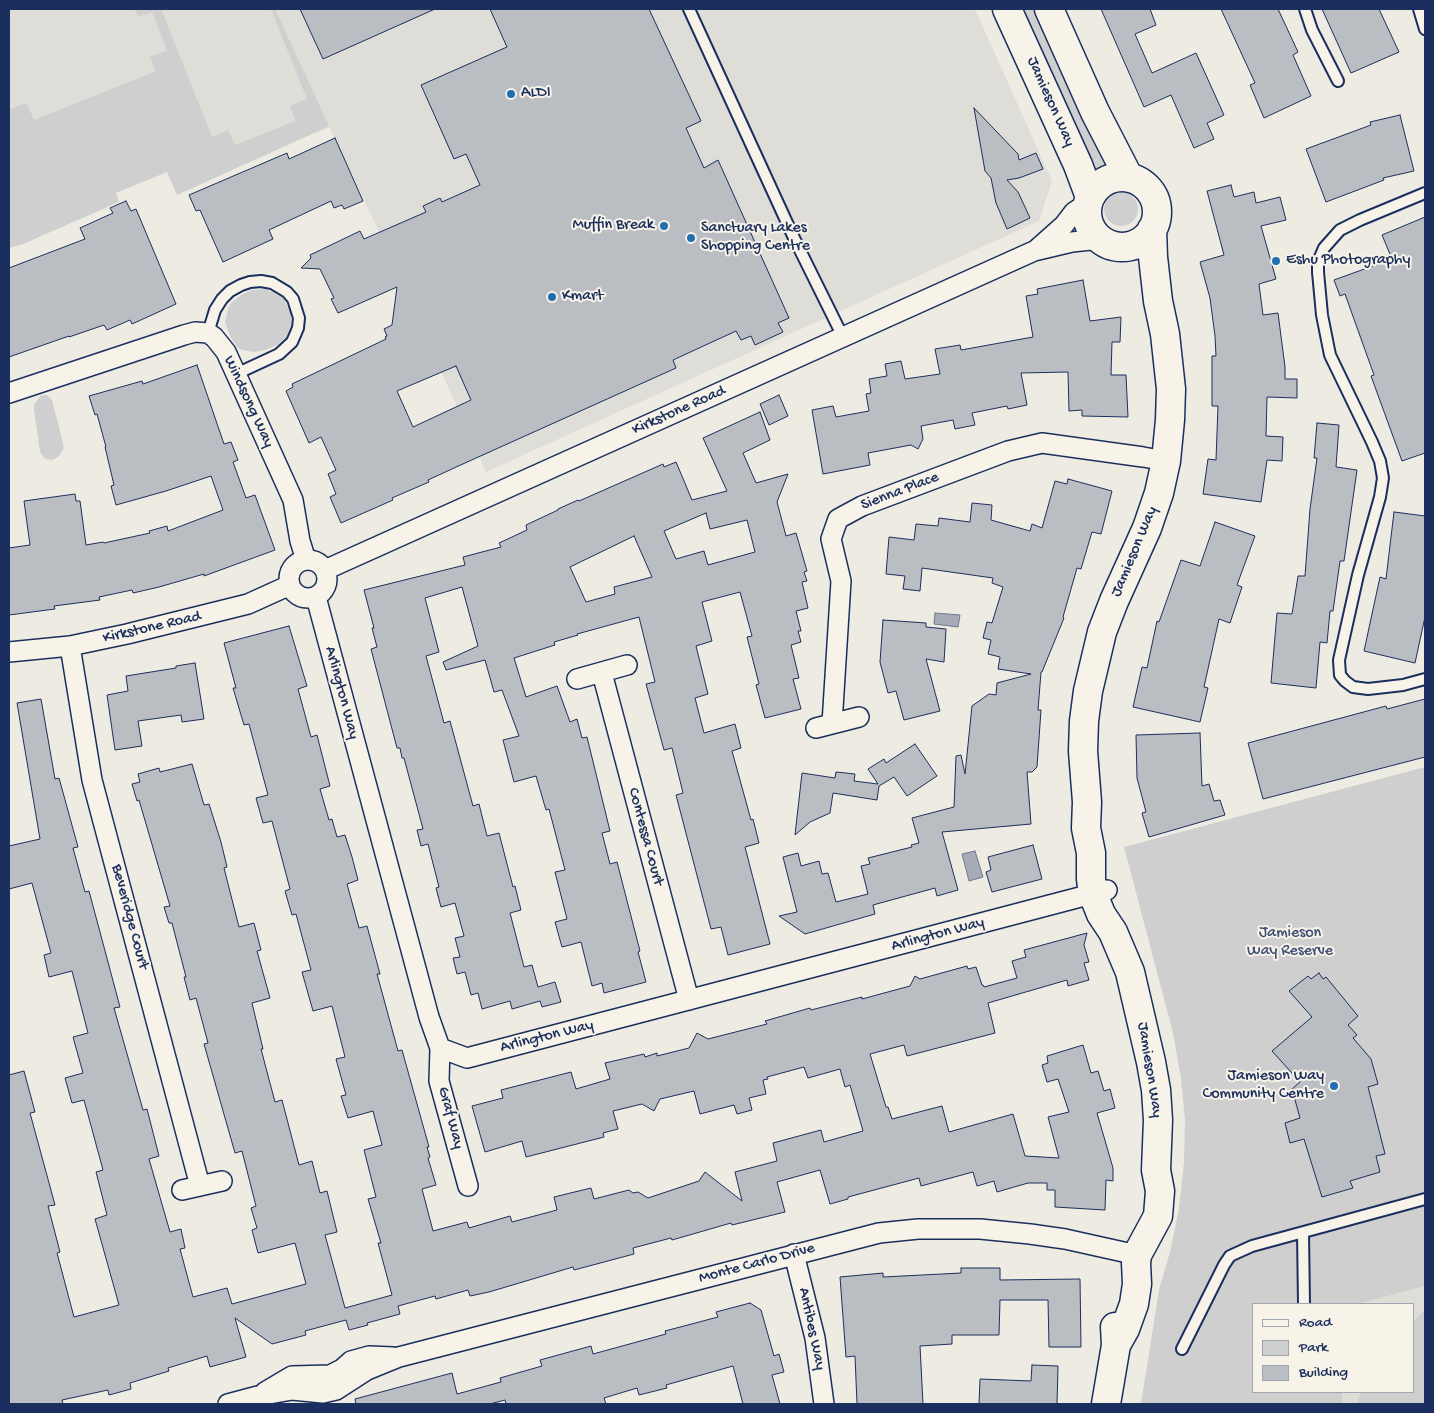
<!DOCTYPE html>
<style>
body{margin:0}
#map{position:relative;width:1434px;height:1413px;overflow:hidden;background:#eeebe2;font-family:"Gochi Hand",sans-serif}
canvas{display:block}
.frame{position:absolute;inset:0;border:10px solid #1b2f5e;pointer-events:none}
.legend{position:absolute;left:1252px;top:1303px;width:162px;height:90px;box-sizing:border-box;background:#f7f3e8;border:1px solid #9fa5b1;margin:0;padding:6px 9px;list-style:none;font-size:15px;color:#1b2f5e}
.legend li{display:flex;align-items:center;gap:10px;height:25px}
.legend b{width:25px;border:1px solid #9fa5b1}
</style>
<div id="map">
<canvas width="1434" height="1413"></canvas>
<div class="frame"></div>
<ul class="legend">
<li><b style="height:6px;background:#f7f3e8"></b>Road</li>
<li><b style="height:14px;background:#cfcfcf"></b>Park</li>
<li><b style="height:14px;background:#babdc2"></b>Building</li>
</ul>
</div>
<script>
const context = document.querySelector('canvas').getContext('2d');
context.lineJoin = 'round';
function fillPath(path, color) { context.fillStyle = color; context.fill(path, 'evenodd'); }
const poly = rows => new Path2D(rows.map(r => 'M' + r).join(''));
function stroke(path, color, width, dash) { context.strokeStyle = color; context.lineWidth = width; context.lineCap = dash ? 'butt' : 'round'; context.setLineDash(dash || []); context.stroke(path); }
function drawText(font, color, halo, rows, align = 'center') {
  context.font = font + ' "Gochi Hand",sans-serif'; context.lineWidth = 4; context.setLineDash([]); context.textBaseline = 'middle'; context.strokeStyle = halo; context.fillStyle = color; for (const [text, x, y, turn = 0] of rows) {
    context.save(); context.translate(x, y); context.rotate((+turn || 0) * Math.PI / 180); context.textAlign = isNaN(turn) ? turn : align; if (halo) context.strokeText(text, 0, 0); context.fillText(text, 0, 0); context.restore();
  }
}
fillPath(poly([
 [9,9,975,9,1052,181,1039,221,486,472,373,219,329,127,223,174,16,130,9,110],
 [1425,1286,1425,1404,1342,1404,1342,1392,1413,1392,1413,1304,1358,1304]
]), '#deddd8');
fillPath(poly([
 [135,9,161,9,212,137,228,130,235,145,295,121,290,106,307,99,271,9,275,9,329,126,177,195,167,172,116,193,119,202,23,244,9,248,9,110,25,103,27,104,34,120,156,71,150,57,167,50,152,12,138,17],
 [1018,9,1041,9,1109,167,1093,171],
 '1104 209a17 17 0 1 1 34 0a17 17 0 1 1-34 0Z',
 [265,289,276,294,284,299,291,314,291,326,286,338,277,345,265,350,254,352,242,350,237,347,230,336,225,322,228,309,231,303,241,295,252,290],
 [41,395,47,395,52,400,61,435,64,448,59,456,53,460,45,459,40,452,34,410,34,405],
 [1425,767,1425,1286,1358,1304,1253,1304,1253,1392,1342,1392,1342,1404,1141,1404,1159,1290,1170,1252,1179,1209,1184,1162,1185,1119,1181,1079,1173,1033,1124,847],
 [1425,1310,1425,1404,1356,1404,1362,1392,1413,1392,1413,1321]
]), '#cfcfcf');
const water = poly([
 [935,613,960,615,958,627,934,624,935,613],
 [975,851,983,877,969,881,962,854,975,851]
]);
fillPath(water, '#a6abb5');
stroke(water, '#6e7992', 1);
const building = poly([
 [300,9,435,9,323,59,300,9],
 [490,9,649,9,701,121,686,128,704,168,718,160,789,318,778,323,783,332,755,345,751,336,741,340,736,331,673,360,676,368,465,463,428,480,429,482,392,498,393,500,341,523,330,497,336,494,328,474,336,470,321,437,309,443,286,391,293,387,292,384,386,339,385,337,387,336,384,329,392,325,397,287,338,313,331,299,334,298,320,269,301,268,311,258,310,255,360,231,364,239,426,212,423,206,440,198,442,202,480,185,466,154,454,159,421,85,507,47,490,9],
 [456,366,471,400,413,427,397,391,456,366],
 [1101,9,1150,9,1156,25,1135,34,1152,73,1196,53,1224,115,1207,123,1214,139,1194,148,1171,95,1144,107,1101,9],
 [1221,9,1278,9,1298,52,1293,55,1311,96,1264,118,1250,85,1255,83,1221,9],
 [1322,9,1379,9,1399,52,1351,73,1322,9],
 [974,108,1018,154,1019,160,1036,153,1043,169,1019,178,1007,180,1018,192,1030,218,1007,229,996,203,991,178,985,171,974,108],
 [1400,115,1414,171,1383,178,1384,180,1326,202,1306,149,1371,125,1370,122,1400,115],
 [335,138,363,201,344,209,342,205,334,208,331,201,269,230,273,239,223,262,200,210,196,211,189,195,287,153,289,159,335,138],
 [1231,185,1234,197,1254,192,1256,203,1280,197,1286,220,1261,226,1276,279,1259,284,1263,315,1278,313,1285,367,1285,379,1297,379,1297,398,1267,397,1266,436,1283,437,1282,461,1267,460,1261,502,1203,494,1208,459,1216,460,1218,406,1212,406,1212,356,1216,356,1215,336,1210,298,1200,262,1224,255,1207,191,1231,185],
 [126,201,131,211,136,209,176,304,132,324,130,320,107,330,104,325,69,337,69,336,9,357,9,268,85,239,80,228,113,213,110,208,126,201],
 [1425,217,1425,453,1402,461,1371,376,1374,375,1345,294,1340,296,1334,280,1392,259,1382,235,1425,217],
 [1083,280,1090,321,1121,317,1120,342,1112,342,1111,375,1126,375,1128,417,1082,416,1082,410,1069,411,1068,372,1021,373,1027,405,1008,409,1007,406,972,413,975,425,955,429,953,420,921,426,923,439,918,449,911,445,868,453,870,465,823,474,812,410,833,406,836,417,869,411,866,394,871,393,869,379,887,376,885,364,901,361,905,379,940,374,935,349,960,345,961,350,1033,337,1026,296,1038,294,1037,289,1083,280],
 [197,365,224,444,231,442,238,460,233,462,246,498,255,495,275,550,204,576,204,574,159,587,133,593,132,590,99,597,100,600,54,606,55,609,9,615,9,548,30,545,24,501,75,494,76,501,80,501,86,545,103,542,104,543,150,533,149,531,167,526,168,531,223,510,211,476,166,491,116,505,111,486,114,485,105,447,106,447,97,414,95,415,89,396,142,381,143,384,197,365],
 [779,395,788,416,769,425,760,404,779,395],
 [760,412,770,440,743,453,756,483,788,474,777,502,786,536,796,533,807,571,804,572,807,581,802,582,808,608,796,611,801,631,798,631,801,642,791,645,799,678,793,679,801,709,765,718,756,685,759,684,747,637,752,636,740,592,702,602,712,641,696,646,708,694,695,698,704,733,735,724,741,748,732,751,751,820,753,819,759,843,745,847,770,944,728,955,721,927,711,929,676,795,683,793,672,748,664,750,646,684,655,682,639,617,577,634,578,635,554,642,555,645,514,658,526,697,557,686,570,722,577,719,582,738,587,737,610,831,602,833,610,864,617,862,640,951,638,952,646,982,604,993,602,983,592,986,581,942,562,947,555,922,567,919,555,872,565,870,549,809,546,810,536,776,514,782,503,740,519,736,502,690,494,692,485,660,446,670,443,662,478,646,462,587,425,598,439,652,426,656,444,723,450,721,473,806,479,804,487,836,499,833,513,887,515,886,521,910,510,913,524,967,532,965,538,987,555,982,561,1002,542,1007,540,1001,512,1009,510,1001,482,1009,478,993,471,995,465,972,457,974,453,958,460,957,455,938,464,936,455,903,441,907,436,888,439,887,428,844,421,846,417,830,423,829,404,758,402,758,400,748,397,748,371,649,377,647,372,628,374,628,364,590,465,565,463,557,501,547,499,543,527,530,526,525,558,510,558,509,578,500,579,501,663,464,664,467,676,462,692,500,727,491,703,438,760,412],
 [706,513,710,529,747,520,755,552,708,565,704,551,676,559,664,531,706,513],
 [634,536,652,577,614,587,615,594,586,602,570,567,634,536],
 [1317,423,1339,425,1336,467,1357,470,1344,561,1340,561,1333,611,1330,611,1327,643,1320,642,1316,688,1271,683,1277,613,1292,614,1298,576,1305,576,1310,509,1317,458,1314,458,1317,423],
 [1068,479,1112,491,1101,534,1092,532,1081,569,1077,568,1063,617,1064,618,1042,672,1041,672,1038,710,1041,710,1037,767,1032,772,1027,772,1031,824,942,832,958,890,937,896,935,888,873,905,875,914,805,934,779,916,797,912,783,857,798,853,801,866,819,861,822,874,828,873,836,902,868,894,861,866,870,864,868,858,912,847,911,845,919,843,912,818,954,807,956,756,961,755,965,774,972,706,989,694,996,695,997,683,1031,674,998,669,1000,657,988,654,991,640,983,638,987,622,992,623,1003,587,992,583,993,578,922,568,920,591,903,589,905,576,886,574,889,537,914,540,916,524,938,526,939,518,970,522,972,503,992,505,991,520,1030,531,1032,524,1042,528,1055,481,1067,484,1068,479],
 [1394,512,1425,516,1425,617,1415,663,1364,651,1380,577,1386,579,1394,512],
 [1215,522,1255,536,1237,585,1242,587,1230,623,1219,619,1204,687,1208,688,1200,722,1133,707,1142,667,1147,668,1157,621,1159,622,1181,560,1200,566,1215,522],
 [883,620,926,623,926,627,946,629,944,662,926,659,940,711,904,720,896,691,888,693,880,662,883,620],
 [289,626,307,686,298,689,311,737,317,735,330,786,320,789,329,820,332,819,337,837,345,835,352,857,358,880,347,884,359,928,367,926,380,974,377,974,398,1051,402,1050,429,1147,427,1147,430,1157,428,1158,436,1185,422,1189,433,1231,467,1222,469,1228,510,1216,512,1222,557,1210,554,1197,591,1188,594,1199,629,1190,633,1193,638,1192,648,1198,699,1181,705,1172,742,1201,735,1172,777,1161,773,1143,821,1130,824,1142,863,1131,850,1085,845,1087,840,1069,808,1078,804,1067,767,1077,768,1079,763,1080,766,1094,749,1098,752,1110,737,1114,734,1105,700,1114,694,1091,660,1099,654,1111,642,1104,613,1111,618,1129,603,1133,604,1137,526,1157,522,1141,485,1152,472,1106,503,1098,501,1090,571,1072,576,1089,610,1079,605,1063,644,1054,645,1057,657,1053,657,1056,689,1048,697,1033,708,1039,767,1024,765,1021,810,1008,811,1010,862,997,862,999,910,986,915,976,920,979,967,966,968,969,976,967,982,985,983,985,984,987,1017,978,1012,961,1026,957,1024,950,1087,933,1084,945,1089,962,1084,963,1089,980,1068,986,1067,980,988,1003,995,1033,907,1056,904,1045,870,1054,886,1107,888,1107,892,1119,942,1106,949,1132,1013,1114,1025,1156,1059,1158,1048,1117,1069,1112,1058,1079,1047,1082,1042,1065,1048,1063,1047,1056,1083,1045,1091,1073,1098,1071,1104,1091,1110,1089,1115,1108,1097,1113,1113,1168,1113,1181,1106,1180,1105,1210,1055,1207,1055,1190,1047,1190,1047,1183,1028,1183,997,1192,994,1181,977,1186,973,1172,921,1186,919,1178,848,1197,848,1199,830,1204,820,1170,777,1182,785,1212,732,1225,731,1223,672,1240,671,1238,633,1248,634,1254,574,1270,573,1267,489,1292,470,1296,468,1290,436,1299,435,1296,398,1306,400,1314,367,1323,368,1325,349,1330,346,1320,305,1331,306,1335,272,1344,235,1318,246,1357,210,1367,207,1356,168,1368,169,1371,130,1383,131,1389,109,1395,108,1390,62,1400,63,1404,9,1404,9,1075,24,1071,35,1112,30,1113,55,1205,48,1206,60,1252,57,1253,74,1317,119,1305,95,1219,107,1215,96,1172,103,1170,84,1100,72,1103,65,1078,83,1073,73,1037,88,1033,72,971,49,977,44,955,51,953,32,883,9,889,9,846,40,839,17,703,41,699,55,779,59,778,78,847,73,848,85,892,89,891,120,1007,114,1008,143,1110,147,1109,159,1156,149,1159,170,1232,181,1229,185,1248,180,1249,193,1297,227,1288,232,1304,306,1284,295,1243,258,1253,252,1230,257,1228,251,1208,256,1206,242,1151,235,1153,204,1044,208,1043,196,998,190,1000,184,977,186,977,172,923,169,923,164,907,170,906,139,800,137,801,132,784,140,782,138,774,159,768,160,772,192,764,204,805,209,804,221,842,227,867,224,868,239,927,254,923,261,950,257,951,270,998,252,1003,263,1049,261,1049,275,1102,282,1100,299,1165,312,1161,320,1193,327,1191,337,1232,325,1235,345,1308,392,1295,378,1243,381,1243,368,1199,376,1197,364,1150,382,1145,373,1111,348,1118,341,1096,346,1095,336,1059,345,1057,332,1006,313,1011,302,972,311,970,296,914,292,915,285,891,290,889,272,821,263,823,256,798,268,795,249,724,244,725,233,688,236,688,224,643,289,626],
 [195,663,204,719,182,722,181,715,138,721,142,746,115,750,107,695,128,691,126,676,176,668,176,666,195,663],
 [1425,699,1425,757,1263,799,1248,743,1386,706,1387,709,1425,699],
 [1200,733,1202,786,1209,784,1214,801,1220,800,1225,815,1149,837,1142,813,1146,812,1137,778,1136,735,1200,733],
 [915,744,937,776,907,796,894,777,879,786,877,800,833,793,830,813,810,822,795,835,802,773,835,778,836,772,855,774,854,781,878,784,868,769,884,759,886,763,915,744],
 [1033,845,1042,879,992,892,986,872,991,870,988,857,1033,845],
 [1319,973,1323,979,1326,977,1358,1016,1348,1025,1357,1035,1353,1038,1371,1059,1378,1084,1368,1087,1385,1154,1376,1156,1380,1172,1350,1181,1353,1188,1322,1197,1304,1139,1290,1143,1285,1123,1300,1118,1292,1089,1300,1082,1272,1051,1312,1017,1289,991,1308,976,1311,979,1319,973],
 [961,1268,1000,1268,1000,1280,1080,1279,1081,1347,1049,1347,1048,1300,1000,1300,999,1335,952,1335,952,1344,920,1346,923,1404,857,1404,855,1356,846,1357,840,1277,883,1273,883,1277,961,1273,961,1268],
 [750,1303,761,1310,774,1356,779,1354,784,1372,772,1375,780,1404,743,1404,733,1366,666,1385,667,1388,639,1395,637,1388,604,1398,606,1404,506,1404,505,1400,490,1404,356,1404,355,1399,452,1373,457,1394,501,1382,500,1378,542,1366,540,1360,591,1346,593,1354,666,1334,665,1331,718,1317,716,1312,750,1303],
 [1032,1365,1058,1366,1057,1404,979,1404,980,1379,1031,1381,1032,1365]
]);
fillPath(building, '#babdc2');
stroke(building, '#1b2f5e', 1);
const lane = poly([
 [689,9,794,238,843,337],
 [1305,9,1312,30,1338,81],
 [1419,9,1425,29],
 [1425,193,1360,220,1340,230,1324,248,1318,262,1318,272,1322,315,1330,355,1372,442,1380,461,1383,478,1380,497,1358,575,1339,660,1340,675,1345,681,1353,687,1368,689,1403,685,1425,679],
 [208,333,215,310,222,299,230,291,241,285,250,282,261,281,272,283,287,292,293,299,299,318,298,328,292,342,279,354,236,374],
 [1303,1233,1304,1304],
 [1182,1349,1224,1265,1230,1256,1252,1246,1425,1199]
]);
const street = poly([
 [1037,249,1064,225,1074,212,1088,203],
 [9,393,184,335,195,332,208,333,214,337,226,352,293,500,300,541,306,560],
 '289 579a19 19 0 1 1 38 0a19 19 0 1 1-38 0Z',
 [325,570,1034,251,1072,242,1100,239],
 [316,597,429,1017,440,1048,467,1058,1107,890],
 [70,646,92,780,200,1186],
 [9,652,70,646,127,634,248,604,290,585],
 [602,673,689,1000],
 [577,679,627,665],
 [832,724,841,581,831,539,838,519,862,506,1008,451,1042,443,1143,457,1166,461],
 [816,728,859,717],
 [440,1048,439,1081,468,1186],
 [182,1190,222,1181],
 [794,1254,815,1338,824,1404],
 [265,1392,292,1376,330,1375,342,1369,351,1361,369,1356,393,1357],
 [228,1404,258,1396,292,1390,323,1393,336,1390,367,1370,399,1357,879,1233,918,1229,980,1229,1030,1234,1065,1239,1137,1255]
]);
const secondary = poly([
 [1007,9,1078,165,1090,197],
 [1049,9,1095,112,1129,178],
 '1087 212a35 35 0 1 1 70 0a35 35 0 1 1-70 0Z',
 [1116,1345,1125,1329,1134,1304,1137,1284,1136,1263,1137,1255,1158,1216,1160,1191,1156,1170,1158,1120,1156,1090,1151,1062,1130,972,1113,932,1101,914,1093,894,1091,879,1091,853,1086,828,1087,802,1083,751,1084,721,1088,691,1102,632,1114,601,1147,528,1159,493,1166,461,1170,420,1171,389,1165,334,1158,301,1153,257,1152,229],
 [1106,1404,1116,1345,1115,1327]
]);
stroke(lane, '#1b2f5e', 14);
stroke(street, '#1b2f5e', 22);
stroke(secondary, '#1b2f5e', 31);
stroke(lane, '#f7f3e8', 10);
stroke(street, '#f7f3e8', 19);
stroke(secondary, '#f7f3e8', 28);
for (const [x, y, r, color] of [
 [511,94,5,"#1f6fb2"],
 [664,226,5,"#1f6fb2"],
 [691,238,5,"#1f6fb2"],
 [1276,261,5,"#1f6fb2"],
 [552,297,5,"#1f6fb2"],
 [1334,1086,5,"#1f6fb2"]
]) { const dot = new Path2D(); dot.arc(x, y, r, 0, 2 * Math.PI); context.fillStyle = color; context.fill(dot); stroke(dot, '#f7f3e8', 2); }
drawText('16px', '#1b2f5e', '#f7f3e8', [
 ["ALDI",521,94],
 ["Muffin Break",654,226,"right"],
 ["Sanctuary Lakes",701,229],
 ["Shopping Centre",701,247],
 ["Eshu Photography",1286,261],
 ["Kmart",562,297],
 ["Jamieson Way",1324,1077,"right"],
 ["Community Centre",1324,1095,"right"]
], 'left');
drawText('16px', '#1b2f5e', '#f7f3e8', [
 ["Jamieson Way",1050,102,66],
 ["Windsong Way",248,402,65],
 ["Kirkstone Road",679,411,-24],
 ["Sienna Place",900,492,-21],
 ["Jamieson Way",1135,552,-67],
 ["Kirkstone Road",152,628,-13],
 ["Arlington Way",341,693,75],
 ["Contessa Court",645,837,75],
 ["Beveridge Court",129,917,75],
 ["Arlington Way",938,935,-15],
 ["Arlington Way",547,1037,-14],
 ["Jamieson Way",1149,1070,81],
 ["Graf Way",450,1118,75],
 ["Monte Carlo Drive",757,1264,-15],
 ["Antibes Way",811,1329,78]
]);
drawText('16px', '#3f4f75', '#f7f3e8', [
 ["Jamieson",1290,934],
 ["Way Reserve",1290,952]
]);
</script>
